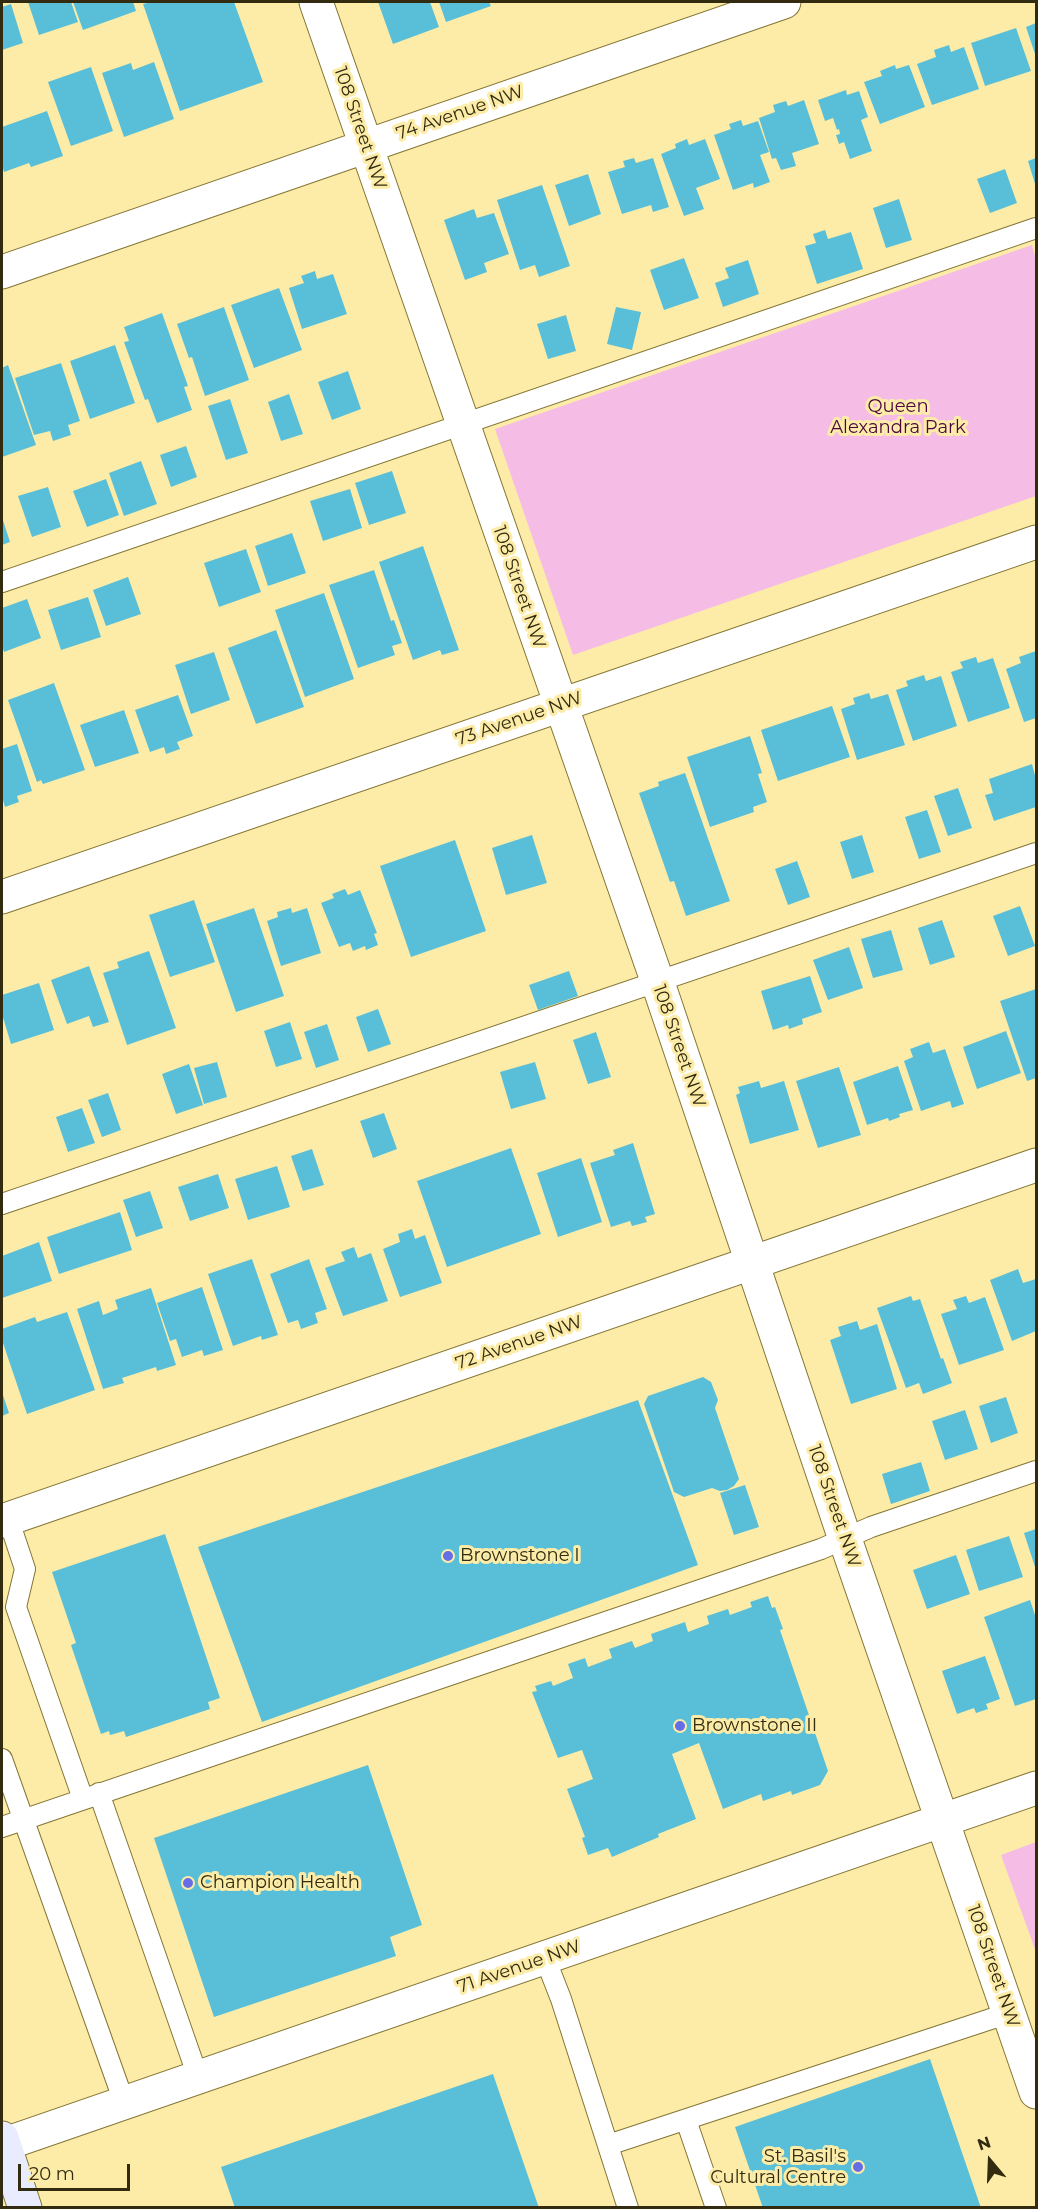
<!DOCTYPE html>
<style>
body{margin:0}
#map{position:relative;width:1038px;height:2209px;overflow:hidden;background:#fceca8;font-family:Montserrat,sans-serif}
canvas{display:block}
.frame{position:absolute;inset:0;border:3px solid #322b10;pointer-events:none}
.north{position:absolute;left:960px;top:2131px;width:60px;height:60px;-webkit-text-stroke:4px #fceca8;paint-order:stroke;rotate:341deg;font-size:16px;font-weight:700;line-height:24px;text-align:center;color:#322b10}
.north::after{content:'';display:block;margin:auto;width:21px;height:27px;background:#322b10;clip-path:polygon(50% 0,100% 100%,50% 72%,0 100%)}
.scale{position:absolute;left:18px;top:2164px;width:112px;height:27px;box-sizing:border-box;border:3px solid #322b10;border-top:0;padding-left:8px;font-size:18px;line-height:21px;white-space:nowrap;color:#322b10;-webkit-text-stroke:4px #fceca8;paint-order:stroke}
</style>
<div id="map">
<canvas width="1038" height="2209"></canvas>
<div class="frame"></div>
<div class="north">N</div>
<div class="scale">20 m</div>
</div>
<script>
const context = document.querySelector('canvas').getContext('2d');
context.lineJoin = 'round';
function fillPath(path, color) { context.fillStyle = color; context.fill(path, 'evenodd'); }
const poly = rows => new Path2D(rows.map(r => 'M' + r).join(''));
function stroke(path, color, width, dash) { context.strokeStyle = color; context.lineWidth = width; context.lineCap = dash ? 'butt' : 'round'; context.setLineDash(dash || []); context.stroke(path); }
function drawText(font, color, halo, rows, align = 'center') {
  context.font = font + ' Montserrat,sans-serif'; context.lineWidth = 6; context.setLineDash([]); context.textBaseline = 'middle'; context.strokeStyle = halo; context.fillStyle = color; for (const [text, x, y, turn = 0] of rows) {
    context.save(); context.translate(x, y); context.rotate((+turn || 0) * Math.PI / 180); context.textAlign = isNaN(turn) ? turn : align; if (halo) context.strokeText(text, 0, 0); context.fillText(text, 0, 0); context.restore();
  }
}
fillPath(poly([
 [1032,245,1036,260,1036,496,573,655,495,429],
 [1036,1842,1036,1952,1001,1855]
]), '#f5bde6');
fillPath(poly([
 [28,2,71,2,78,22,39,35],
 [73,2,133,2,136,11,83,30],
 [151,2,234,2,263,82,180,111,143,4],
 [378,2,430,2,439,27,393,44],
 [439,2,489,2,491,6,446,22],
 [11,4,23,43,2,50,2,7],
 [1036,23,1036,57,1026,27],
 [1016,28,1031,71,985,86,971,43],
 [949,45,951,52,964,47,979,89,932,105,917,64,936,57,934,50],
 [154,62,174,119,124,137,102,73,131,63,133,70],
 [895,65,896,69,909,65,925,107,880,124,864,82,882,76,880,71],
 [91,67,113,131,71,146,48,82],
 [846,90,847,95,859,91,868,117,861,120,872,151,850,159,844,142,839,144,836,135,840,134,839,129,837,130,833,118,825,121,818,100],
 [804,100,819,144,792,153,796,166,781,170,776,158,772,159,759,118,775,112,773,105,786,101,788,106],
 [47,111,63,156,31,167,29,163,4,172,2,164,2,127],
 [741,120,743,126,758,121,769,152,760,155,770,182,754,188,753,183,733,190,714,135,731,129,729,124],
 [687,139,689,145,705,139,720,179,696,188,704,209,684,216,661,154,676,148,675,144],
 [634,158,636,163,653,158,669,207,653,212,651,205,622,214,608,172,625,167,623,161],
 [1036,158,1036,187,1028,161],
 [1005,169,1017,203,990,213,977,179],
 [588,174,601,214,569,226,555,185],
 [542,185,570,266,539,277,535,265,520,270,497,200],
 [899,199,912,240,886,248,873,208],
 [474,209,477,218,494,213,509,254,484,263,487,272,465,280,444,220],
 [825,230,828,239,851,232,863,269,817,284,805,246,816,243,813,234],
 [684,258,699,298,664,310,650,270],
 [748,260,759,294,723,307,715,283,729,278,725,268],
 [315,271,317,279,333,274,347,314,302,329,289,288,304,283,301,276],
 [279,288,302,350,254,368,231,305],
 [224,307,249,380,205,396,192,357,189,358,177,324],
 [616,307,641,312,632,350,607,344],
 [162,313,188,386,184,387,192,410,157,423,148,399,145,400,124,342,129,341,124,327],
 [566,315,576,351,548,359,537,324],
 [115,345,135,403,90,419,70,361],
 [61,363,80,421,68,425,71,435,53,441,50,431,34,435,15,378],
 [8,365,36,445,2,457,2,368],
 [348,371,361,409,332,420,318,382],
 [289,394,303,434,281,441,268,402],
 [230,399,248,453,226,460,208,406],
 [186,446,197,477,171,487,160,455],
 [141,461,157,504,124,516,109,473],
 [392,471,406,513,369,525,355,483],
 [106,479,119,515,87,527,73,491],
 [48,487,61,527,32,537,18,496],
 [350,489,362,528,323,541,310,501],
 [2,517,10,542,2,545],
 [292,533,306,573,268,586,255,546],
 [423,546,459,650,442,655,440,650,413,660,379,562],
 [246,549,261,592,219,607,204,563],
 [374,570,391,621,394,620,402,643,392,646,395,655,358,668,329,585],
 [128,577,141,614,106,626,93,590],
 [324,593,354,679,305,697,275,610],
 [88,597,101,637,61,650,48,610],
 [27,599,41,638,4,652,2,645,2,608],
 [276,630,304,707,256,724,228,648],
 [1036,651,1036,718,1024,722,1006,669,1021,663,1019,657],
 [214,652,230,700,191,714,175,665],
 [976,657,978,663,993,658,1010,708,968,722,951,672,963,668,960,662],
 [924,675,926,681,941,676,957,726,913,741,896,690,908,686,906,681],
 [54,683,85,770,43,784,41,780,37,782,8,700],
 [869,693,871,699,888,694,905,745,857,760,841,709,855,704,853,698],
 [178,695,193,736,177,742,180,749,166,754,164,747,150,752,135,710],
 [832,706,850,757,778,781,761,730],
 [124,710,139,753,95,767,80,725],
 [750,736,762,773,758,774,767,802,753,807,754,812,710,827,687,757],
 [17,744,32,791,17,796,19,802,5,807,3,800,2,801,2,749],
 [1032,764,1036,779,1036,807,994,821,985,795,993,793,989,779],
 [685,773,730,901,686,916,674,881,670,882,639,793,659,786,658,782],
 [958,788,972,828,948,836,934,796],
 [927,810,941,852,919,859,905,817],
 [532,835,547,883,506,895,492,848],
 [862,835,874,872,852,879,840,842],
 [455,840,486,931,411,957,380,866],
 [797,861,810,897,788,905,775,869],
 [345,889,348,895,360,890,377,933,374,934,378,945,366,950,365,946,353,951,350,943,339,947,321,903,334,898,332,894],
 [194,900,215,962,170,977,149,915],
 [1020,906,1035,946,1008,956,993,916],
 [254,908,284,996,236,1012,206,924],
 [291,908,292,913,307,908,321,953,281,966,267,921,278,917,277,912],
 [942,920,955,957,930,965,918,928],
 [891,930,903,970,873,978,861,939],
 [849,947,863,988,828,1000,813,960],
 [149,951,176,1028,127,1045,103,973,119,968,117,962],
 [89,966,109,1022,93,1027,89,1016,67,1024,51,980],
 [569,971,578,996,538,1010,529,985],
 [810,976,822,1012,802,1019,803,1024,789,1029,788,1025,773,1030,761,991],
 [39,983,54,1030,11,1044,2,1014,2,995],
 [1036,989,1036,1078,1027,1081,1000,1001],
 [378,1009,391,1044,368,1052,356,1017],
 [290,1022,302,1059,276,1067,264,1031],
 [327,1024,339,1060,316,1068,304,1032],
 [1006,1031,1021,1073,977,1089,963,1047],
 [596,1032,611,1077,588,1084,573,1040],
 [929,1042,933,1053,945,1049,964,1104,952,1108,950,1101,921,1111,904,1061,913,1057,910,1049],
 [217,1062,227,1097,204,1104,194,1068],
 [535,1062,546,1099,511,1109,500,1072],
 [189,1064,203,1105,176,1114,162,1074],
 [898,1066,913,1110,899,1114,900,1117,889,1121,888,1118,867,1125,853,1082],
 [839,1067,861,1135,818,1148,796,1081],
 [759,1081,761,1088,784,1081,799,1130,750,1144,736,1095,740,1093,738,1087],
 [108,1093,121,1130,102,1137,88,1100],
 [82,1108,95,1143,68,1152,56,1117],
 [384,1113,397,1149,373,1158,360,1121],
 [633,1143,655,1214,645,1217,647,1222,632,1226,630,1221,611,1227,590,1163,615,1155,613,1150],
 [511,1148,541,1234,447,1267,417,1181],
 [312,1149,324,1185,303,1191,291,1156],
 [581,1158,602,1222,558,1237,537,1173],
 [277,1166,290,1207,248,1220,235,1179],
 [218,1174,229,1208,190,1221,178,1187],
 [150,1191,163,1228,136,1237,123,1200],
 [120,1212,132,1250,59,1274,47,1237],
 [412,1229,415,1239,425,1235,442,1283,400,1297,383,1249,400,1242,398,1234],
 [39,1242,52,1281,2,1298,2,1256],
 [354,1247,358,1258,371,1253,388,1301,343,1316,325,1268,345,1261,341,1252],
 [252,1259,278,1335,262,1340,261,1336,233,1346,208,1274],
 [309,1259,327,1309,315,1313,318,1323,301,1329,298,1320,288,1323,270,1274],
 [1018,1269,1023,1283,1036,1279,1036,1331,1012,1341,990,1280],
 [202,1287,223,1350,204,1356,202,1350,182,1357,176,1339,170,1341,157,1303],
 [151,1288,176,1365,157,1371,156,1367,122,1378,124,1383,103,1389,77,1309,99,1301,103,1315,118,1309,115,1300],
 [911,1296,913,1301,920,1299,941,1359,943,1358,952,1383,923,1394,919,1383,906,1388,877,1308],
 [966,1296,969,1303,985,1297,1004,1350,959,1365,941,1314,957,1309,953,1300],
 [67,1312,95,1390,27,1414,2,1340,2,1329,35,1317,37,1322],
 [857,1321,860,1330,877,1324,897,1389,851,1404,830,1340,841,1336,838,1327],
 [703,1377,711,1382,718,1400,715,1408,739,1479,734,1486,727,1490,720,1491,712,1488,684,1497,674,1492,644,1404,648,1396],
 [2,1392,9,1413,2,1416],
 [1006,1397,1018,1433,991,1443,979,1406],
 [638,1400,698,1565,262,1722,198,1547],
 [965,1410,978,1449,945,1460,932,1421],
 [921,1462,930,1491,891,1504,882,1474],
 [745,1485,759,1527,734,1535,720,1493],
 [1036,1529,1036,1570,1024,1533],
 [165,1534,220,1698,208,1702,210,1709,126,1737,124,1731,110,1735,109,1731,101,1734,71,1645,76,1643,52,1572],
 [1009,1536,1023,1577,979,1591,966,1550],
 [956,1555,970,1594,927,1609,913,1570],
 [768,1596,772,1608,775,1607,783,1629,780,1630,828,1771,820,1785,792,1795,791,1791,763,1801,761,1794,723,1809,699,1743,672,1754,696,1819,658,1834,659,1837,612,1857,608,1848,588,1855,582,1838,585,1837,567,1789,593,1779,582,1750,558,1758,532,1692,537,1691,535,1686,551,1681,553,1686,573,1678,568,1664,585,1658,588,1667,612,1658,609,1649,632,1641,635,1648,653,1641,651,1634,685,1622,688,1632,709,1624,707,1616,728,1609,730,1615,752,1607,750,1602],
 [1030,1600,1036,1618,1036,1699,1015,1706,984,1617],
 [985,1656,1000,1699,986,1704,988,1709,976,1713,974,1708,957,1714,942,1671],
 [368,1765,422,1925,390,1937,396,1956,214,2017,154,1838],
 [930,2059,981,2208,763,2208,735,2127],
 [493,2074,539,2208,235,2208,221,2167]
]), '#59bfd8');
const service = poly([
 [2,582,1036,228],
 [2,1204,1036,853],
 [8,1518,25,1569,16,1607,83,1799],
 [2,1759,124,2102],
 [99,1793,198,2077],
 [2,1827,821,1549,871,1527,1036,1471],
 [545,1958,561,1999,628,2208],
 [686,2120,716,2208],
 [608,2145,1009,2013]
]);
const minor = poly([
 [316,2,658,983,845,1539,1036,2092],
 [2,272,784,2],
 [2,897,1036,542],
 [2,1521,1036,1165],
 [2,2145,1036,1788]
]);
const secondary = poly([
 [2,2138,25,2208]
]);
stroke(service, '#847534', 22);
stroke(minor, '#847534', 35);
stroke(secondary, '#847534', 35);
stroke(service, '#fff', 20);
stroke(minor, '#fff', 33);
stroke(secondary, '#e9ecff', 33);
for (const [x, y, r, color] of [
 [448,1556,6,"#656ee7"],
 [680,1726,6,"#656ee7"],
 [188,1883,6,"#656ee7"],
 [858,2167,6,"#656ee7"]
]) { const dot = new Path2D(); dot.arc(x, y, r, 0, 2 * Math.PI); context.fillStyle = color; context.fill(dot); stroke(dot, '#fceca8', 2); }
drawText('18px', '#322b10', '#fceca8', [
 ["74 Avenue NW",460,113,-19],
 ["108 Street NW",360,128,71],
 ["108 Street NW",519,587,71],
 ["73 Avenue NW",519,719,-19],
 ["108 Street NW",679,1046,71],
 ["72 Avenue NW",519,1343,-19],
 ["108 Street NW",834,1506,71],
 ["108 Street NW",993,1966,71],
 ["71 Avenue NW",519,1967,-19]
]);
drawText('18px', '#4b0540', '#fceca8', [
 ["Queen",898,407],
 ["Alexandra Park",898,428]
]);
drawText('18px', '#322b10', '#fceca8', [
 ["Brownstone I",460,1556],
 ["Brownstone II",692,1726],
 ["Champion Health",200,1883],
 ["St. Basil's",846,2157,"right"],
 ["Cultural Centre",846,2178,"right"]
], 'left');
</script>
